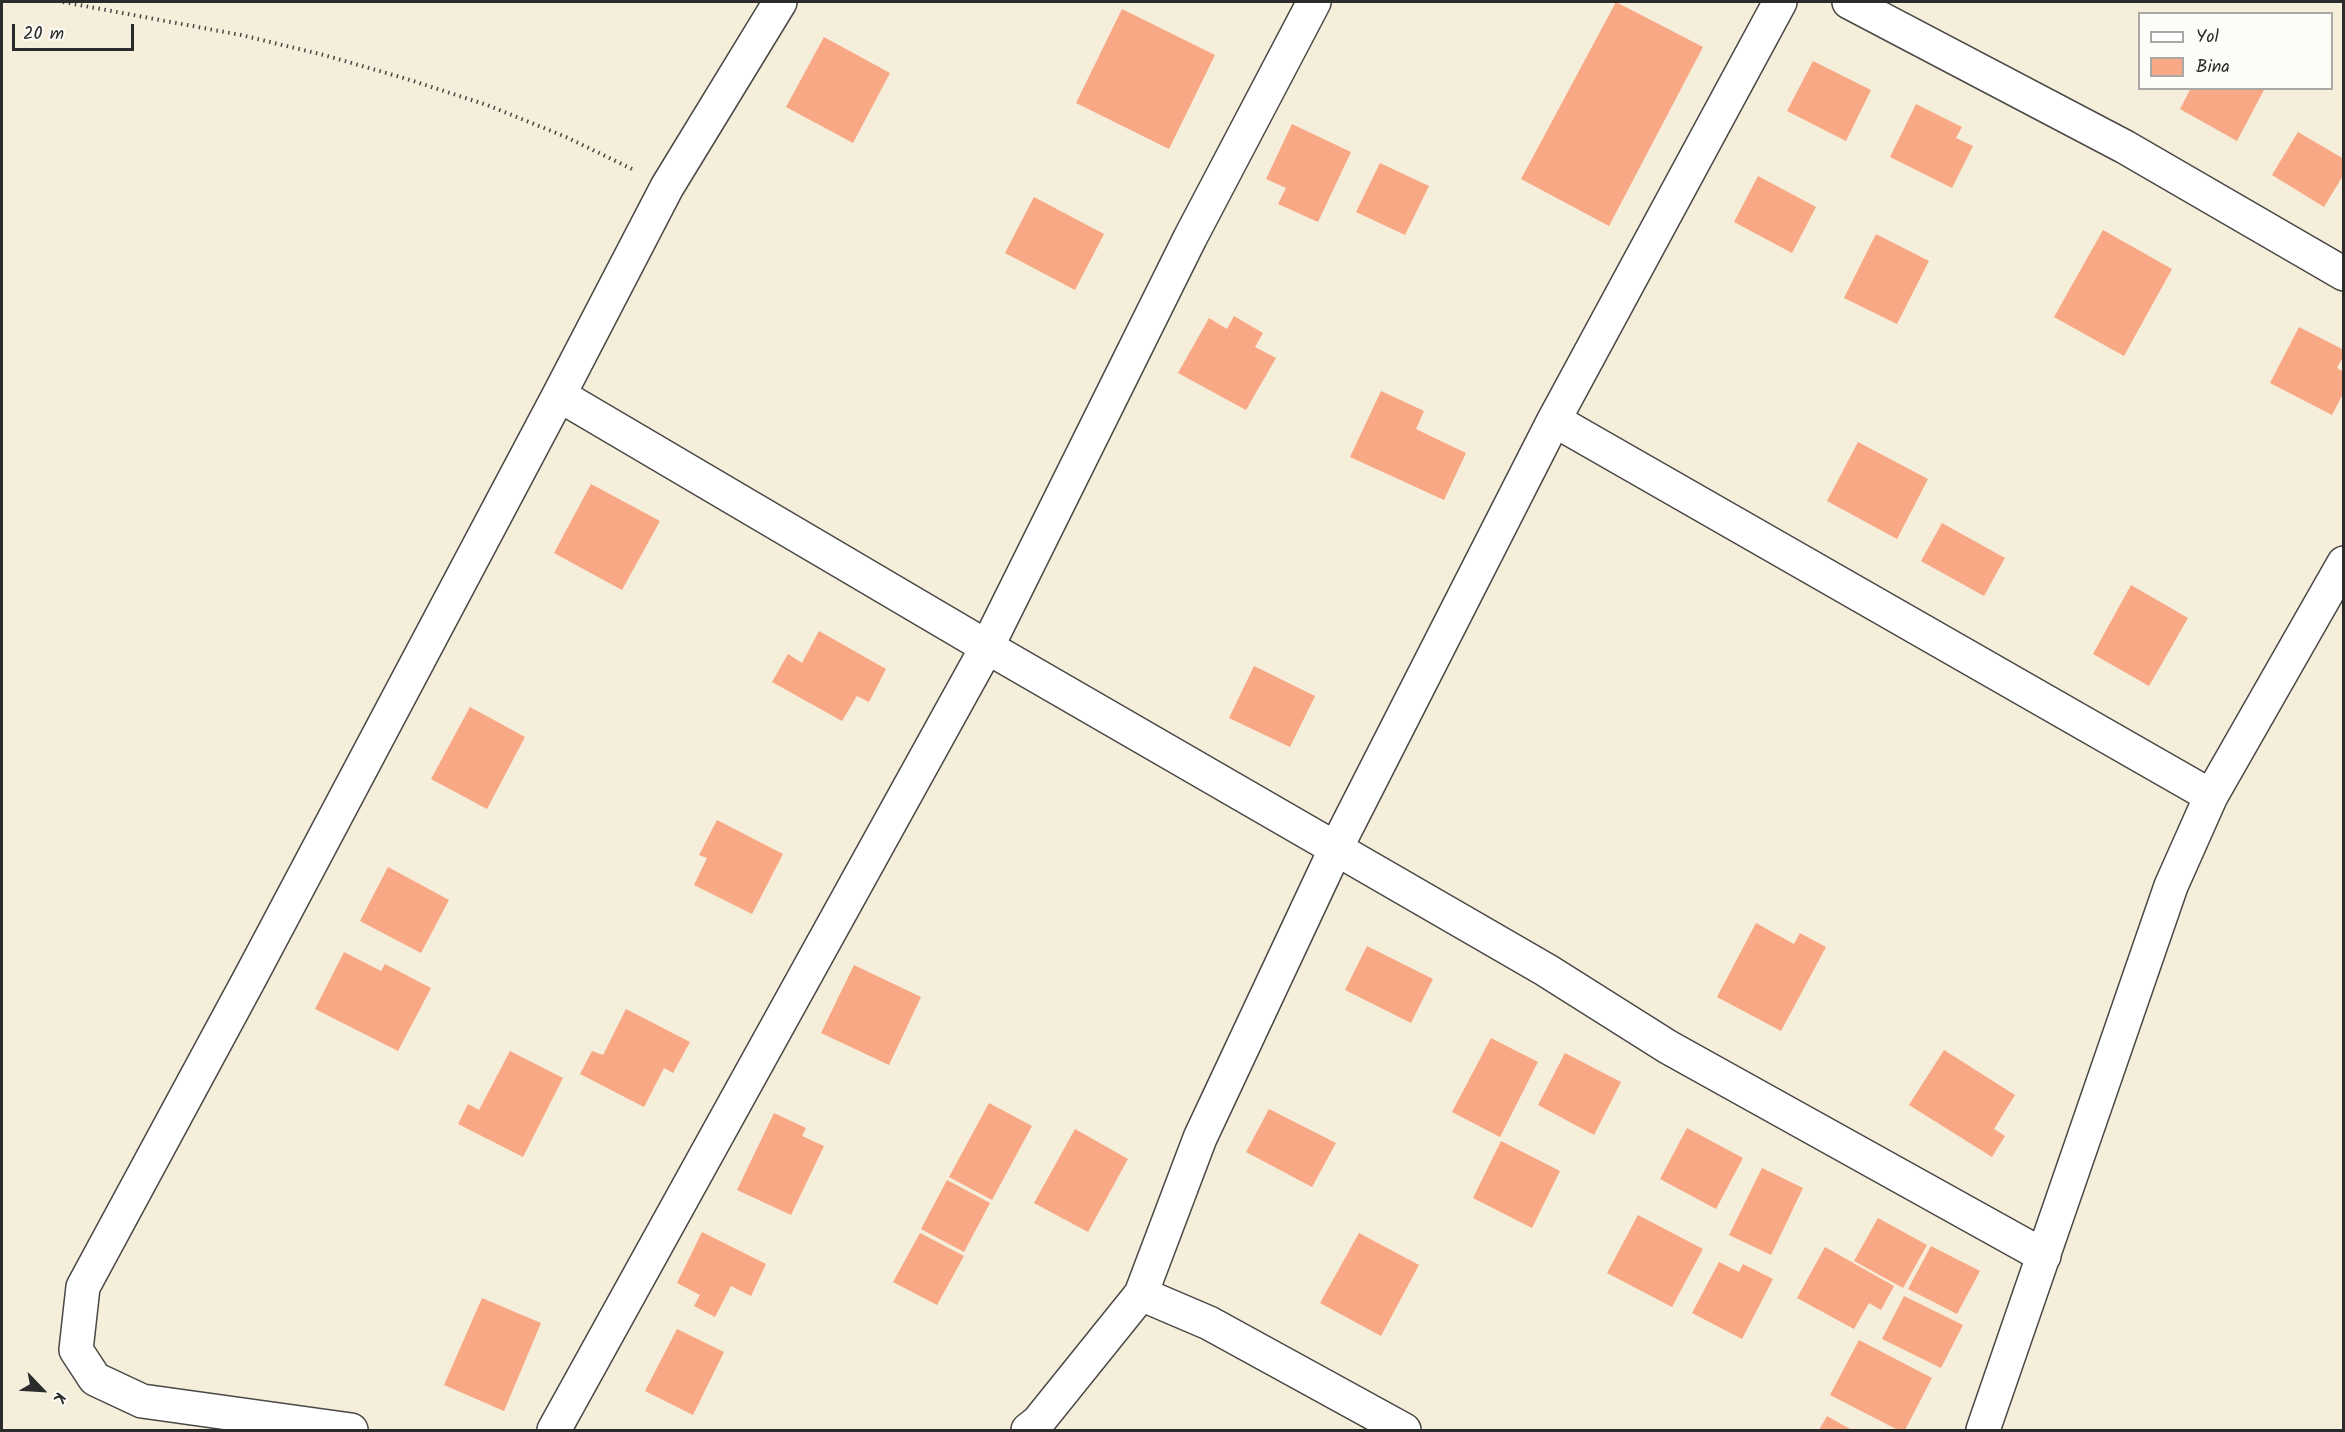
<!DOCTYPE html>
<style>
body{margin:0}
#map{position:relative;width:2345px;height:1432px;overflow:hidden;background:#f5eedb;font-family:Kalam,sans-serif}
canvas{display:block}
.frame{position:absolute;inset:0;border:3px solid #2b2b2b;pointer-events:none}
.legend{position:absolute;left:2138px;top:12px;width:195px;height:78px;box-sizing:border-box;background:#fdfcf7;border:2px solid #a9a8a5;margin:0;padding:8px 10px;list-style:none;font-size:18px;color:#2b2b2b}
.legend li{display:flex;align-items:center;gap:12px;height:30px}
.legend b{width:30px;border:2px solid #a9a8a5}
.north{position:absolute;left:12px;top:1360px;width:60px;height:60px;-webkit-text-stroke:4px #fdfcf7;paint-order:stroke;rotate:115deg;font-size:16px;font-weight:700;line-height:24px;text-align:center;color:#2b2b2b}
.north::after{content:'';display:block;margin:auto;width:21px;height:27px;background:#2b2b2b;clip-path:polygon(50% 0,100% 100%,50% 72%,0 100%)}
.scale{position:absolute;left:12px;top:24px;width:122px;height:27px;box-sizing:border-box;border:3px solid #2b2b2b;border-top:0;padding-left:8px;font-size:18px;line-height:21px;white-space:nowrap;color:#2b2b2b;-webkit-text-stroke:4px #fdfcf7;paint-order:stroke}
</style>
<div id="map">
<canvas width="2345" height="1432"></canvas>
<div class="frame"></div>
<ul class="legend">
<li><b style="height:8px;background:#fff"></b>Yol</li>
<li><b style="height:16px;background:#f9a885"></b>Bina</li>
</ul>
<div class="north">K</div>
<div class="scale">20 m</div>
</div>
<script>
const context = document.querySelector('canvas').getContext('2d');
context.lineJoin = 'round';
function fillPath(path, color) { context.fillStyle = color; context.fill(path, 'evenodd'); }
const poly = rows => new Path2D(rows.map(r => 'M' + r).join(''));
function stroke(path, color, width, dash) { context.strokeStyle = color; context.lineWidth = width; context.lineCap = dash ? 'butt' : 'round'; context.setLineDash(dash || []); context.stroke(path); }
fillPath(poly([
 [1616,2,1703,47,1609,226,1521,179],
 [1122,9,1215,55,1169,149,1076,103],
 [824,37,890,73,853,143,786,107],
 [1813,61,1871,90,1846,141,1787,111],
 [2191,88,2265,88,2237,141,2180,109],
 [1916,104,1962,127,1956,138,1973,146,1952,188,1890,157],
 [1292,124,1351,152,1318,222,1278,204,1286,188,1266,179],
 [2298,132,2344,159,2344,174,2324,207,2272,175],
 [1380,163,1429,186,1405,235,1356,212],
 [1758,176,1816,207,1792,253,1734,222],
 [1034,197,1104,234,1075,290,1005,253],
 [2103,230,2172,269,2124,356,2054,317],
 [1876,234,1929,261,1897,324,1844,298],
 [1234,316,1263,333,1255,347,1276,358,1246,410,1178,373,1209,318,1227,329],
 [2299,327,2344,350,2344,355,2337,368,2344,372,2344,392,2332,415,2270,383],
 [1381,391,1424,411,1416,429,1466,453,1444,500,1350,457],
 [1858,442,1928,479,1897,539,1827,501],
 [591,484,660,521,622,590,554,553],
 [1942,523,2005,558,1984,596,1921,561],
 [2131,585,2188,618,2149,686,2093,654],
 [819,631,886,669,869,702,857,696,842,721,772,682,788,654,802,663],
 [1254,666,1315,696,1290,747,1229,718],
 [470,707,525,737,487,809,431,779],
 [717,820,783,854,752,914,694,885,707,858,699,855],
 [388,867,449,900,421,953,360,921],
 [1756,923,1794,944,1800,933,1826,947,1781,1031,1717,997],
 [1367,946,1433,979,1411,1023,1345,990],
 [344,952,381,971,385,964,431,988,398,1051,315,1009],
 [854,965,921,997,889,1065,821,1033],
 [626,1009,690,1042,673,1073,664,1068,644,1107,580,1074,592,1051,603,1055],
 [1491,1038,1538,1062,1500,1137,1452,1112],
 [1944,1050,2015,1095,1994,1129,2005,1136,1992,1157,1909,1105],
 [510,1051,563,1078,523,1157,458,1124,468,1104,479,1110],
 [1565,1053,1621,1082,1594,1135,1538,1105],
 [989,1103,1032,1126,992,1200,949,1177],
 [1269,1109,1336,1143,1312,1187,1246,1152],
 [774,1113,806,1128,802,1136,824,1146,791,1215,737,1190],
 [1687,1128,1743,1158,1716,1209,1660,1179],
 [1075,1129,1128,1159,1088,1232,1034,1203],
 [1501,1141,1560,1171,1532,1228,1473,1198],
 [1762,1168,1803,1188,1771,1255,1729,1235],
 [947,1180,990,1203,964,1252,921,1229],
 [1638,1215,1703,1249,1672,1307,1607,1273],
 [1878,1218,1927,1245,1903,1288,1854,1261],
 [702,1232,766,1264,751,1296,731,1286,715,1317,694,1306,700,1295,677,1283],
 [920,1233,964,1256,937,1305,893,1282],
 [1359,1233,1419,1265,1381,1336,1320,1303],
 [1931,1246,1980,1271,1957,1314,1908,1289],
 [1825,1247,1894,1286,1881,1310,1869,1303,1854,1329,1797,1298],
 [1719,1262,1739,1272,1743,1264,1773,1279,1742,1339,1692,1313],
 [1904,1296,1963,1325,1941,1368,1882,1339],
 [482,1298,541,1323,504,1411,444,1385],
 [677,1329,724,1352,693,1415,645,1391],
 [1859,1340,1932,1378,1905,1430,1898,1430,1830,1395],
 [1827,1416,1852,1430,1819,1430]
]), '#f9a885');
const minor = poly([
 [1849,2,2125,147,2344,274],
 [559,395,987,647,1546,970,1668,1047,2044,1256],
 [1554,420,2211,796],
 [351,1430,142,1401,95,1379,76,1350,83,1287,251,976,559,395,667,187,780,2],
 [554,1430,987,647,1190,238,1314,2],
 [1028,1430,1038,1422,1141,1294],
 [1404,1430,1209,1323,1141,1294,1200,1138,1336,848,1554,420,1780,2],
 [1983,1430,2171,886,2211,796,2344,563]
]);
stroke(minor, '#494845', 36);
stroke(poly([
 [63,2,241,35,324,55,407,79,487,105,566,137,634,170]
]), '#494845', 4, [1.5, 4.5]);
stroke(minor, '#fff', 33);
</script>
